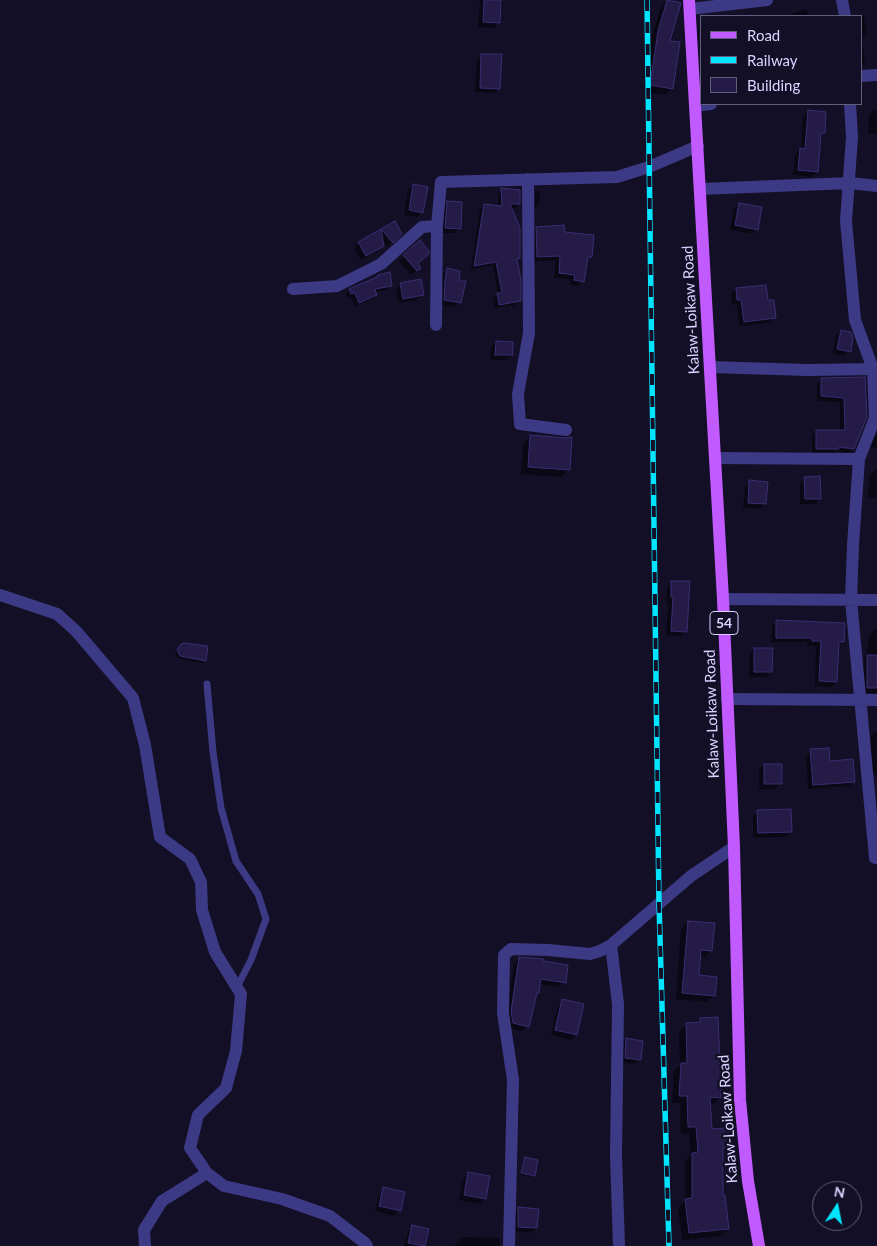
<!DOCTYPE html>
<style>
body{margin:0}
#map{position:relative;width:877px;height:1246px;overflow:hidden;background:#130f26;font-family:Lato,sans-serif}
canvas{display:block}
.legend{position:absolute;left:700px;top:15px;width:162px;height:90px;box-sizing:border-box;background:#130f26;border:1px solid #625e7d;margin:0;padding:6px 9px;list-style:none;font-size:15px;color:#d9d4ff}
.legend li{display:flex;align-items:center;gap:10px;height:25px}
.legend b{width:25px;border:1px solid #625e7d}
.north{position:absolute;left:812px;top:1181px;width:50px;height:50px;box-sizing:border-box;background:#130f26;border:1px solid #625e7d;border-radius:50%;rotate:11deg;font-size:14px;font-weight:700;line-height:20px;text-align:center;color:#d9d4ff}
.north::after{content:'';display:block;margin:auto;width:18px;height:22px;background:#00e5ff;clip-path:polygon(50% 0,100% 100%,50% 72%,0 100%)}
</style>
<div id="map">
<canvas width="877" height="1246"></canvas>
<ul class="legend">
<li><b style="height:6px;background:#c25bff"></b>Road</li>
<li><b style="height:6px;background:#00e5ff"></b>Railway</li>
<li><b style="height:14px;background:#241b47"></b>Building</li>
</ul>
<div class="north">N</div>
</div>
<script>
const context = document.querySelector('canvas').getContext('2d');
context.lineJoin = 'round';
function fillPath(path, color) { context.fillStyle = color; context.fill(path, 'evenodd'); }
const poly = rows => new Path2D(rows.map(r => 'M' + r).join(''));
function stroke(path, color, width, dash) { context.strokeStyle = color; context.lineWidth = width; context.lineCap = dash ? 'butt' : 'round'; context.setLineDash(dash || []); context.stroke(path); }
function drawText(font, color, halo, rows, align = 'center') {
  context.font = font + ' Lato,sans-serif'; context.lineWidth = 5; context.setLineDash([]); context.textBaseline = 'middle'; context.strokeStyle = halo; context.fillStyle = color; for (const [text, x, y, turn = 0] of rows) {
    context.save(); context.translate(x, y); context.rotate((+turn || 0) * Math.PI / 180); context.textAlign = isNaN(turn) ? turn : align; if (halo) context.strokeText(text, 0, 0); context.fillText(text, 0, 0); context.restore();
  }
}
fillPath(poly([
 [480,0,500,0,499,22,494,28,478,27],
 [668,0,668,42,672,88,665,95,644,92,651,39,661,7],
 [806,9,808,16,786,16,788,15],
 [864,16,867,34,862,39,865,62,861,67,861,17],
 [482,55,499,88,494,93,475,92,477,60],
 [874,110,877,111,877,134,868,134,869,115],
 [808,112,823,133,820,136,817,171,812,177,793,175,795,155,801,149,803,117],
 [414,185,422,212,417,217,404,215,408,190],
 [502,190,519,204,515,208,510,208,519,258,516,261,519,301,515,305,495,308,493,299,498,294,493,265,471,269,480,209,484,205,498,207,498,194],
 [537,191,540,191,539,204,535,207,535,193],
 [448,202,460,228,455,233,441,233,443,207],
 [739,204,757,229,752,234,730,230,734,209],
 [395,223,401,234,387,247,383,242,383,245,378,251,361,260,354,248,359,243],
 [537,228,564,233,591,256,586,261,583,281,578,286,570,285,570,279,554,278,556,260,532,262,532,233],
 [404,256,417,263,420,268,411,275,399,261],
 [447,270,458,282,460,302,455,307,440,305,442,275],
 [401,284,422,294,417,300,399,303,396,289],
 [391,285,387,290,375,292,376,295,372,299,355,306,351,297,347,297,346,294,350,290],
 [736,289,767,302,774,318,769,323,739,326,737,304,732,305,731,294],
 [841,331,849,351,844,356,833,354,836,336],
 [496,342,512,355,506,360,490,360,491,347],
 [822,379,864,379,853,448,848,453,835,451,833,453,812,453,812,436,816,431,840,431,840,402,817,401,817,384],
 [877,426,877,448,870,447],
 [530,436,569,469,561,477,521,474,523,444],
 [875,470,877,470,877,498,867,497,870,475],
 [805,478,820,499,814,504,800,504,800,483],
 [750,482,765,504,760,509,743,508,745,487],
 [672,582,686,631,681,636,666,635,668,602,666,602,667,587],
 [777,621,843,641,837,647,836,682,831,687,815,686,816,646,807,645,807,642,771,642,772,626],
 [875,629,877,629,877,693,863,693,862,671,870,634],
 [179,647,204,661,202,663,178,658,175,653],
 [755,649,771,672,766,677,749,677,750,654],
 [875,732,877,732,877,775,871,775,871,736],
 [811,751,829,763,854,781,849,786,808,789,806,756],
 [764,765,780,784,775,789,759,789,759,770],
 [758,811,790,832,785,837,753,838,753,816],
 [688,922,711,950,705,957,700,956,698,977,714,995,708,1002,676,999,681,929],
 [519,959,542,962,564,982,559,987,539,984,528,1026,523,1031,508,1028,507,1011,514,964],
 [563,1001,576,1035,571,1040,551,1035,558,1006],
 [700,1019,720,1097,712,1105,710,1104,711,1131,728,1147,721,1154,722,1196,728,1229,721,1236,682,1240,678,1208,685,1201,685,1161,691,1155,689,1133,681,1134,680,1103,672,1103,674,1071,680,1065,679,1032,686,1024,696,1024],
 [626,1040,639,1059,634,1064,621,1062,621,1045],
 [525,1159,534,1175,532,1177,520,1175,523,1161],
 [468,1174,485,1198,480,1204,459,1200,463,1179],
 [384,1189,399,1211,394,1216,375,1211,379,1194],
 [519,1208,536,1228,531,1233,513,1231,513,1214],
 [413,1227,428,1230,424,1246,404,1246,408,1232],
 [462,1237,500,1238,500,1246,455,1246,455,1244]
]), '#0007');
const building = poly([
 [484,0,501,0,500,23,483,22,484,0],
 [667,0,681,3,670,41,680,42,673,89,650,85,658,31,667,0],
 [481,54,502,54,500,89,480,88,481,54],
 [808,110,826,112,825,133,821,133,818,172,798,170,800,148,805,149,808,110],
 [413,184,428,187,423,213,409,210,413,184],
 [501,188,520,190,520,204,510,204,520,228,520,258,517,259,521,280,521,301,499,305,497,293,502,293,496,262,474,266,484,204,502,206,501,188],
 [447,201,462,202,461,229,445,228,447,201],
 [739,203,762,207,758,230,735,225,739,203],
 [395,221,402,234,393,243,381,229,384,246,366,256,358,242,395,221],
 [564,225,565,232,594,235,592,257,588,257,584,282,574,280,575,275,559,273,560,256,537,257,536,227,564,225],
 [420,240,429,251,429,254,418,263,421,268,417,271,403,255,420,240],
 [447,268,460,271,459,281,466,281,461,303,444,300,445,280,447,268],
 [390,272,392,286,375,289,377,295,359,303,355,293,351,294,349,289,377,277,378,275,390,272],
 [421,279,424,295,403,299,400,283,421,279],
 [766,285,768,300,774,300,776,318,744,322,741,300,737,300,736,288,766,285],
 [841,330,851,332,853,338,851,352,837,349,841,330],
 [496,341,513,342,513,355,495,355,496,341],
 [865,377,867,417,854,449,839,447,839,449,816,449,816,430,845,430,844,398,821,396,821,378,865,377],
 [530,435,565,438,572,437,570,470,528,467,530,435],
 [820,476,821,499,805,499,804,477,820,476],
 [749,480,768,482,766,504,748,503,749,480],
 [671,581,690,581,687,632,671,631,673,597,671,597,671,581],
 [776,620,845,623,844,642,839,642,837,682,819,681,821,641,812,641,812,638,776,638,776,620],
 [184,643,208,646,206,661,180,656,177,650,181,644,184,643],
 [754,648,773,648,772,672,754,672,754,648],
 [867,655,877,655,877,688,867,688,867,655],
 [829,748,830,761,853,759,855,782,813,785,810,749,829,748],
 [764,764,782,764,782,784,764,784,764,764],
 [791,809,792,832,758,833,757,810,791,809],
 [688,921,715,923,712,951,701,950,699,975,717,977,715,996,682,993,688,921],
 [519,957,544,959,543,961,568,965,566,983,541,979,539,993,537,993,529,1027,513,1023,511,1012,519,957],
 [562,999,584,1004,577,1035,555,1030,562,999],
 [718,1017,720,1064,722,1065,721,1098,710,1097,712,1129,728,1128,730,1148,723,1148,723,1195,725,1195,729,1229,689,1233,685,1199,692,1198,692,1153,698,1152,696,1127,688,1127,687,1096,679,1096,681,1063,687,1063,686,1023,700,1022,700,1018,718,1017],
 [626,1038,643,1041,641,1060,625,1058,626,1038],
 [525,1157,538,1160,535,1176,521,1173,525,1157],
 [468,1172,490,1176,486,1199,464,1195,468,1172],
 [383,1187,405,1192,401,1211,379,1206,383,1187],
 [518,1207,539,1209,537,1228,518,1227,518,1207],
 [412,1225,429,1229,425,1246,408,1243,412,1225]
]);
fillPath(building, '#241b47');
stroke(building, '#3b2d73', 1);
stroke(poly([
 [207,684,213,752,221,808,236,861,258,894,266,919,251,960,237,987]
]), '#3d3a85', 7);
stroke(poly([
 [842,0,845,16],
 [690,9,767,0],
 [861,76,877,75],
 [850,104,852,137,846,221,855,320,873,369,875,418,859,459,853,545,851,600,875,858],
 [695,106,711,104],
 [528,179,529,333,518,394,520,424,566,430],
 [700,189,850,183,877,186],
 [293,289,337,286,381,264,422,227,437,226],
 [436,325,437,226,441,182,617,177,649,167,698,146],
 [710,367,807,370,877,369],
 [715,458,859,459],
 [0,595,57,614,76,631,133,698,145,745,160,837,190,859,201,882,202,910,215,952,241,994,236,1051,226,1088,198,1115,190,1148,207,1173,224,1186,282,1199,330,1216,365,1243,367,1246],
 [723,599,877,600],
 [727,699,877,700],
 [611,945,618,1004,616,1156,619,1246],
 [145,1246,144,1230,162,1201,207,1173],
 [509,1246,513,1080,503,1013,504,955,511,949,548,950,590,954,600,951,611,945,691,876,734,847]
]), '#3d3a85', 12);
stroke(poly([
 [689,0,723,599,734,847,740,1100,748,1181,759,1246]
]), '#c25bff', 12);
const rail = poly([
 [647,0,659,903,669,1246]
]);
stroke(rail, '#00e5ff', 5.5);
stroke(rail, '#130f26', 4, [11]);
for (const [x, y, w] of [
 [724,623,28]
]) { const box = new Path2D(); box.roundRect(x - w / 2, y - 11.5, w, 23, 4); context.fillStyle = '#130f26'; context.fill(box); stroke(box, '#d9d4ff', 1); }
drawText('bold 14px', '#d9d4ff', null, [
 ["54",724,623]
]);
drawText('15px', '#d9d4ff', '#130f26', [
 ["Kalaw-Loikaw Road",691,310,-93],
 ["Kalaw-Loikaw Road",712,714,-92],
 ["Kalaw-Loikaw Road",728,1119,-94]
]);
</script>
